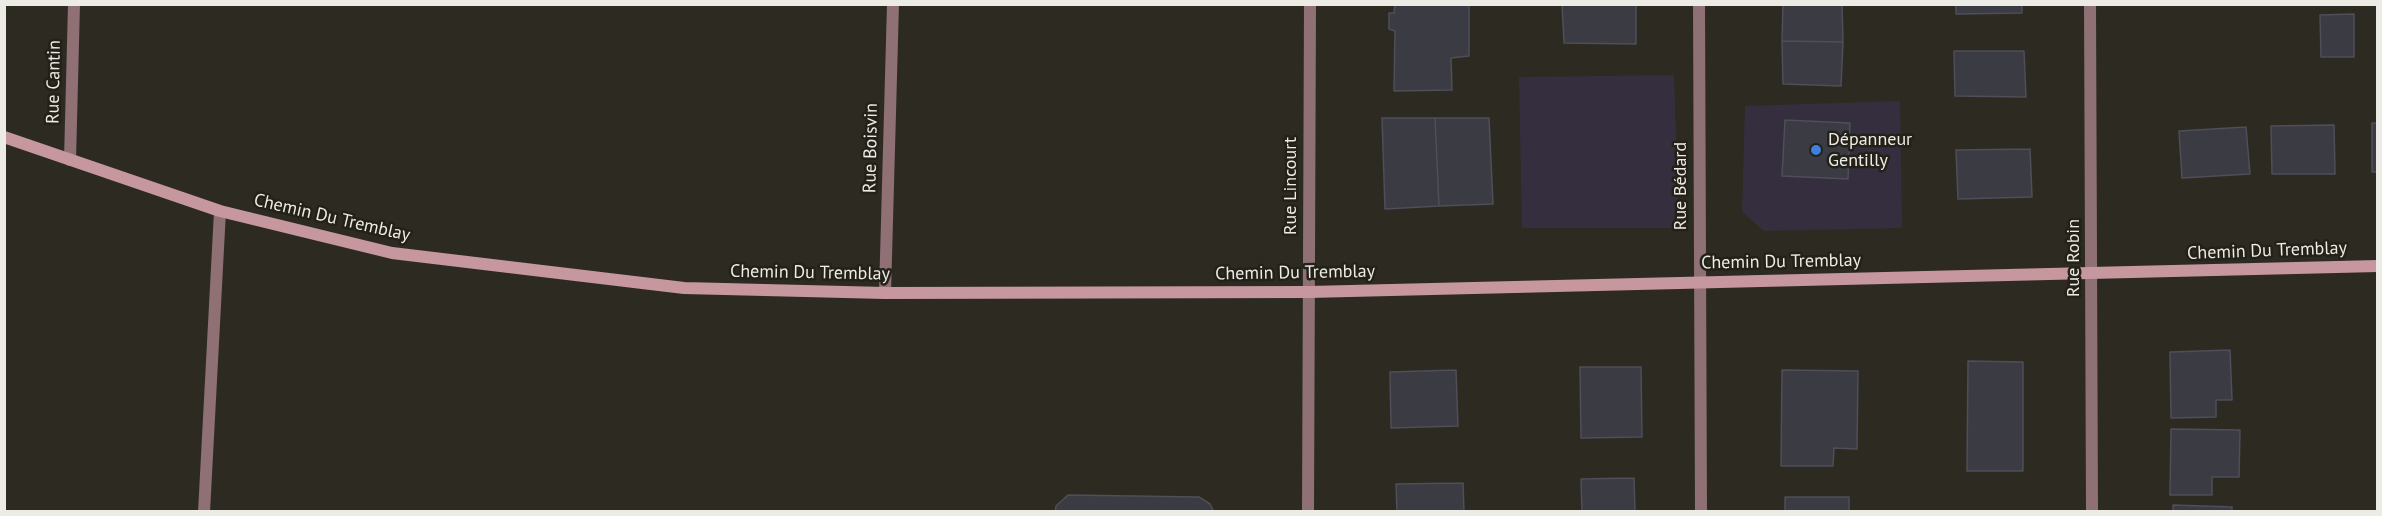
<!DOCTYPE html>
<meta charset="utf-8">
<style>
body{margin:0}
#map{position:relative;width:2382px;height:516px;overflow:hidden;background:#2d2b21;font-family:"PT Sans",sans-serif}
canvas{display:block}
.frame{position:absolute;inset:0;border:6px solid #ecebe5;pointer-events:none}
</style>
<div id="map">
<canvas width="2382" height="516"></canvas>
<div class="frame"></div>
</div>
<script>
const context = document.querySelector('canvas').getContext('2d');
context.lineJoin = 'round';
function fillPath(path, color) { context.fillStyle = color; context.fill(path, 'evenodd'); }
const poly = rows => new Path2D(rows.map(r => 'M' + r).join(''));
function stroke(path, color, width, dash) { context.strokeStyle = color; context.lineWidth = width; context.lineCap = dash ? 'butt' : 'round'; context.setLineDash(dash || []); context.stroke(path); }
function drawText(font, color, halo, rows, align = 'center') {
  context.font = font + ' "PT Sans",sans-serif'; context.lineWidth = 5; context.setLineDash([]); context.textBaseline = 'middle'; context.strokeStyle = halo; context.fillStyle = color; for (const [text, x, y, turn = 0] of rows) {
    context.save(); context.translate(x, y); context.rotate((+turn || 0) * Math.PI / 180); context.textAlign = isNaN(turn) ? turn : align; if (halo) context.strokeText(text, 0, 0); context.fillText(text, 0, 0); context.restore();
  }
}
fillPath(poly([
 [1674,75,1679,228,1522,228,1519,77],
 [1900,101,1902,228,1764,231,1742,212,1745,106]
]), '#352e3e');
const building = poly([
 [1395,4,1469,4,1469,56,1451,58,1452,90,1394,91,1395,31,1389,29,1389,13,1394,13,1395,4],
 [1562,4,1636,4,1636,44,1564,43,1562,4],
 [1783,4,1842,4,1843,42,1782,41,1783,4],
 [1956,4,2022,4,2022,13,1956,14,1956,4],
 [2354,14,2354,57,2321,57,2320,15,2354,14],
 [1782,41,1843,42,1841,86,1783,84,1782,41],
 [1954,51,2024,51,2026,97,1955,96,1954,51],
 [1382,118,1435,118,1439,206,1385,209,1382,118],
 [1435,118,1489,118,1493,204,1439,206,1435,118],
 [1785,120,1850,123,1848,179,1782,176,1785,120],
 [2372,123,2378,123,2378,172,2372,172,2372,123],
 [2334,125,2335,174,2272,174,2271,126,2334,125],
 [2246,127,2250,174,2182,178,2179,131,2246,127],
 [2030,149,2032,197,1958,199,1956,150,2030,149],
 [2230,350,2232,400,2216,400,2216,417,2171,418,2170,352,2230,350],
 [1968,361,2023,362,2023,471,1967,471,1968,361],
 [1580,367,1641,367,1642,437,1581,438,1580,367],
 [1456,370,1458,426,1391,428,1390,372,1456,370],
 [1782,370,1858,371,1857,449,1834,448,1833,466,1781,466,1782,370],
 [2171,429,2240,430,2239,477,2212,477,2212,495,2170,495,2171,429],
 [1634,478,1635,512,1582,512,1581,479,1634,478],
 [1463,483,1464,512,1397,512,1396,484,1463,483],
 [1068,495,1199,497,1210,504,1214,512,1055,512,1056,506,1068,495],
 [1785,497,1849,497,1849,512,1785,512,1785,497],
 [2173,505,2232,507,2232,512,2173,512,2173,505]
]);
fillPath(building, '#3b3b44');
stroke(building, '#4f4e59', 1.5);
stroke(poly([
 [1699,4,1701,512],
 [2090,4,2092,512],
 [70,160,74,4],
 [885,293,893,4],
 [204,512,220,211],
 [1308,512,1310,4]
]), '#8e7075', 12);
stroke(poly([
 [4,137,220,211,392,253,684,288,885,293,1309,292,2378,266]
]), '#c6979f', 12);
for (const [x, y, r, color] of [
 [1816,150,6,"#3f7fe0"]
]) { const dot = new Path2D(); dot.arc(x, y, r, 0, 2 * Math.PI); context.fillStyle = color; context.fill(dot); stroke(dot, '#232118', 2); }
drawText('18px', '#ecebe5', '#232118', [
 ["Rue Cantin",54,82,-89],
 ["Rue Boisvin",871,148,-89],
 ["Rue Lincourt",1291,186,-90],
 ["Rue Bédard",1681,186,-90],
 ["Chemin Du Tremblay",332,218,13],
 ["Chemin Du Tremblay",2267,251,-2],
 ["Rue Robin",2074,258,-90],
 ["Chemin Du Tremblay",1781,262,-1],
 ["Chemin Du Tremblay",810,273,1],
 ["Chemin Du Tremblay",1295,273,-1]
]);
drawText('18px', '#ecebe5', '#232118', [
 ["Dépanneur",1828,140],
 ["Gentilly",1828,161]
], 'left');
</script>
